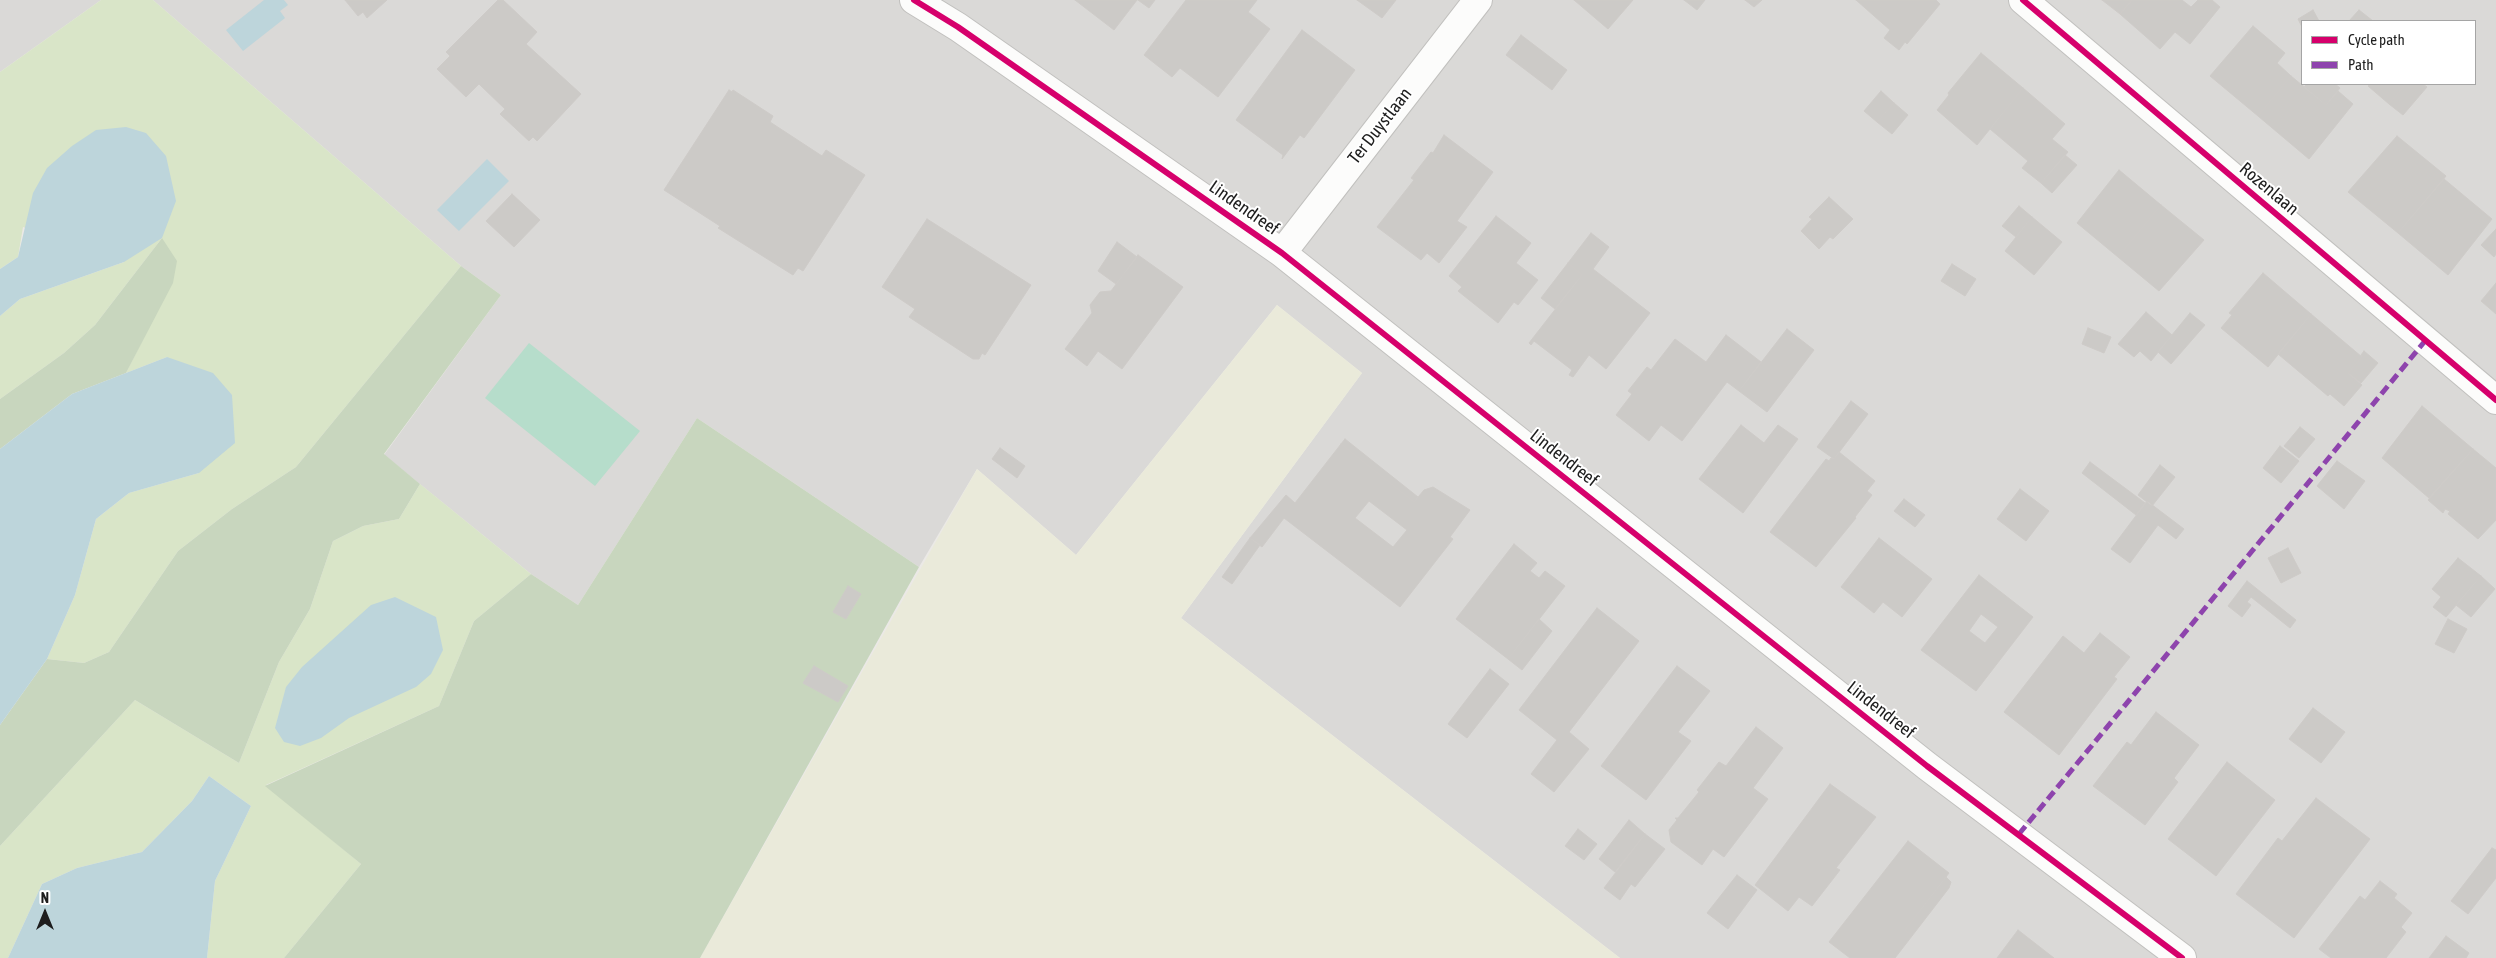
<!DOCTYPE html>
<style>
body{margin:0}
#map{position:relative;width:2496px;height:958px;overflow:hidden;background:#ebe9e6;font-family:"Asap Condensed",sans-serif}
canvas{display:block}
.legend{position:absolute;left:2301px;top:20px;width:175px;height:65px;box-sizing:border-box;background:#fff;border:1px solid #a5a5a5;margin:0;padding:6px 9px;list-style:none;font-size:15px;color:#1d1d1d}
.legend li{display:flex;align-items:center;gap:10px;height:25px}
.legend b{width:25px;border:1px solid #a5a5a5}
.north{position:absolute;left:20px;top:888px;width:50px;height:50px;-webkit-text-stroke:4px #fff;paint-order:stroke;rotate:0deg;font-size:14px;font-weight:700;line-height:20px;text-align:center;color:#1d1d1d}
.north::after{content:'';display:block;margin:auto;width:18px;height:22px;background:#1d1d1d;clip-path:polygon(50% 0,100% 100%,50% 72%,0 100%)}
</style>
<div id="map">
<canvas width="2496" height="958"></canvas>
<ul class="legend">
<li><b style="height:6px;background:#d6006c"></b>Cycle path</li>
<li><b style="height:6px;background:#8e44ad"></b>Path</li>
</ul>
<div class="north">N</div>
</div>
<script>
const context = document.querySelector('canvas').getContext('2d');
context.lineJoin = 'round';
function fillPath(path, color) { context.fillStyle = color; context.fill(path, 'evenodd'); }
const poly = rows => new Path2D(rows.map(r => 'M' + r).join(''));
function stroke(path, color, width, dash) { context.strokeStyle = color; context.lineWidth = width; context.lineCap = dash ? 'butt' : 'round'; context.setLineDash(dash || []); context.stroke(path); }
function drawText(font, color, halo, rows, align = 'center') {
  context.font = font + ' "Asap Condensed",sans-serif'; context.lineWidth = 4; context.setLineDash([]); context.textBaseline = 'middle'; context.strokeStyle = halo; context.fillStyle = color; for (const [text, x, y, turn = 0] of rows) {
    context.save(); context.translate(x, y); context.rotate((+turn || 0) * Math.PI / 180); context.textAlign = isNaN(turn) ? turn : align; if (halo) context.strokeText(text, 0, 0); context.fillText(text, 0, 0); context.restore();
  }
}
fillPath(poly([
 [0,0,101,0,0,72],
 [153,0,2496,0,2496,958,1620,958,1181,618,1362,373,1277,305,1076,555,977,469,919,567,697,418,578,605,531,574,384,455,501,295,461,266],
 [2302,21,2475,21,2475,84,2302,84]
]), '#dad9d7');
fillPath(poly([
 [1277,305,1362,373,1181,618,1620,958,700,958,977,469,1076,555]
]), '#eaeada');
fillPath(poly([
 [101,0,153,0,461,266,296,467,232,509,178,551,109,652,84,663,47,659,75,595,96,519,129,493,199,473,167,357,126,373,160,305,162,238,95,325,64,353,0,399,0,316,20,299,124,262,23,227,18,257,0,269,0,72],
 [420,484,531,574,474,621,439,706,266,785,361,864,284,958,207,958,215,881,251,806,209,776,192,801,142,852,77,868,42,884,8,958,0,958,0,846,135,700,239,763,279,662,310,609,333,541,363,526,399,519]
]), '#d9e5c8');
fillPath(poly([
 [162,238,177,261,173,283,126,373,72,394,0,449,0,399,64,353,95,325],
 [461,266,501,295,384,454,420,484,399,519,363,526,333,541,310,609,279,662,239,763,135,700,0,846,0,725,47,659,84,663,109,652,178,551,232,509,296,467],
 [697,418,919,567,700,958,284,958,361,864,265,786,439,706,474,621,531,574,578,605]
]), '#c8d6be');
fillPath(poly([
 [529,343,640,431,595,486,485,398]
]), '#b6ddcb');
fillPath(poly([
 [264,0,284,0,288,5,280,11,285,18,243,51,226,30],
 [126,127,146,133,166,156,176,201,162,238,124,262,20,299,0,316,0,269,18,257,33,193,47,168,72,146,96,130],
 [487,159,509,181,459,231,437,210],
 [167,357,213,373,232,395,235,443,199,473,129,493,96,519,75,595,47,659,0,725,0,449,72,394],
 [395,597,436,617,443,650,431,674,416,687,349,718,321,738,300,746,284,742,275,728,286,687,302,667,371,605],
 [209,776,251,806,215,881,207,958,8,958,42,884,77,868,142,852,192,801]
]), '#bdd5db');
const building = poly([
 [345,0,387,0,367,18,363,12,358,16,345,0],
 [498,0,503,0,537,32,526,44,581,94,537,141,533,137,529,141,500,114,505,109,479,84,466,97,437,69,450,56,446,52,498,0],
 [1075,0,1137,0,1114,30,1075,0],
 [1138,0,1155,0,1149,8,1138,0],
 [1186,0,1257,0,1248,12,1270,29,1218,97,1180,68,1172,77,1144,55,1186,0],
 [1357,0,1396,0,1382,18,1357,0],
 [1574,0,1633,0,1608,29,1574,0],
 [1684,0,1705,0,1697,10,1684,0],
 [1745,0,1762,0,1754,7,1745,0],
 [1856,0,1936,0,1940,4,1907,44,1905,42,1899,50,1884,38,1890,30,1856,0],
 [2102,0,2132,0,2120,14,2102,0],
 [2132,0,2182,0,2191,7,2198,0,2212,0,2220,7,2190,44,2175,32,2160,49,2120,14,2132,0],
 [2313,10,2319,21,2302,21,2302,27,2298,19,2313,10],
 [2359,10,2373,21,2349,21,2359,10],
 [2253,26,2285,53,2277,63,2291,76,2258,116,2210,76,2253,26],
 [1302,30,1355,70,1304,138,1300,135,1282,159,1283,155,1236,120,1302,30],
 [1521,35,1567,70,1552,90,1506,55,1521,35],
 [1981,53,2023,88,1977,145,1937,110,1949,95,1948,93,1981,53],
 [2291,76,2326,105,2338,91,2353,104,2309,159,2258,116,2291,76],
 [2307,84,2335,84,2340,88,2326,105,2304,87,2307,84],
 [2370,84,2406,84,2389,104,2368,86,2370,84],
 [2406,84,2423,84,2427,87,2403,115,2389,104,2406,84],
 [2023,88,2065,124,2052,139,2068,152,2041,183,2022,168,2028,161,1990,129,2023,88],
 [729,90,732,92,733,90,773,116,770,122,822,156,826,150,865,175,803,271,798,268,793,275,718,228,720,226,664,190,729,90],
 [1881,91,1894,103,1877,122,1864,111,1881,91],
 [1894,103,1908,115,1892,134,1877,122,1894,103],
 [1444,135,1493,172,1457,221,1467,227,1439,263,1427,253,1421,260,1377,227,1414,180,1411,178,1431,152,1433,153,1444,135],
 [2397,136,2446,176,2398,233,2348,192,2397,136],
 [2065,155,2077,165,2052,193,2041,183,2065,155],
 [2119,170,2161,205,2118,257,2077,223,2119,170],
 [2444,179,2492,219,2448,275,2398,233,2444,179],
 [512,194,540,220,514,247,486,221,512,194],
 [1829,197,1853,219,1833,239,1830,237,1819,249,1801,231,1812,219,1809,217,1829,197],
 [2161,205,2204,240,2159,291,2118,257,2161,205],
 [2019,206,2032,217,2016,237,2002,226,2019,206],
 [1496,216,1531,243,1516,263,1538,280,1518,305,1514,302,1498,323,1458,291,1462,287,1449,276,1496,216],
 [2032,217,2062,242,2034,275,2005,251,2032,217],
 [927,219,1031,285,985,355,982,353,979,359,973,359,909,317,915,309,882,287,927,219],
 [2496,229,2496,254,2494,257,2481,245,2496,229],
 [1591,233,1609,247,1593,269,1650,313,1606,369,1589,355,1573,377,1569,375,1572,370,1534,341,1531,345,1529,343,1582,275,1568,263,1591,233],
 [1117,242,1137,257,1116,284,1098,271,1117,242],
 [1138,255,1183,287,1122,369,1098,351,1087,366,1065,349,1092,313,1090,305,1100,292,1111,291,1138,255],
 [1568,263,1582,275,1555,309,1541,298,1568,263],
 [1952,264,1976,279,1965,296,1941,281,1952,264],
 [2263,273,2311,314,2268,367,2221,328,2232,315,2229,313,2263,273],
 [2496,283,2496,314,2481,301,2496,283],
 [2146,312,2172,335,2151,361,2140,351,2134,357,2118,344,2146,312],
 [2190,313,2205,325,2171,364,2158,352,2190,313],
 [2311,314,2362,357,2348,373,2362,385,2344,406,2330,394,2328,396,2278,354,2311,314],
 [2088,328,2111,337,2104,353,2082,344,2088,328],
 [1787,329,1814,350,1767,412,1739,391,1787,329],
 [1726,335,1761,362,1739,391,1727,382,1682,441,1661,425,1649,441,1616,415,1632,394,1628,391,1647,367,1651,370,1675,339,1706,362,1726,335],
 [2364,351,2378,363,2361,383,2348,373,2362,357,2361,355,2364,351],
 [1851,401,1868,414,1834,459,1817,447,1851,401],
 [2422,406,2473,449,2429,498,2382,458,2422,406],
 [1741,425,1764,443,1778,425,1798,439,1743,513,1699,479,1741,425],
 [2300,427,2315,439,2299,458,2284,446,2300,427],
 [1345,439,1418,497,1414,502,1341,444,1345,439],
 [1341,444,1414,502,1424,490,1433,487,1470,510,1450,537,1453,539,1400,607,1284,518,1262,547,1250,538,1286,495,1295,503,1341,444],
 [1369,501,1407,530,1393,547,1355,518,1369,501],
 [2280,446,2299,461,2281,483,2263,468,2280,446],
 [1000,448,1025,466,1017,478,992,459,1000,448],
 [2473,449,2496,468,2496,520,2478,539,2448,514,2450,511,2445,509,2443,513,2428,500,2473,449],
 [1839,452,1875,481,1867,491,1872,495,1855,517,1856,518,1816,567,1770,532,1826,459,1829,461,1831,458,1834,459,1839,452],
 [2337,461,2365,481,2344,509,2317,486,2337,461],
 [2090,462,2145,503,2136,515,2082,473,2090,462],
 [2160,465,2175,477,2152,506,2138,495,2160,465],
 [2020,489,2049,511,2026,541,1997,519,2020,489],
 [1904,499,1925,515,1915,527,1894,511,1904,499],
 [2147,501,2184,529,2176,539,2158,525,2130,563,2111,549,2147,501],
 [1250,538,1260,545,1232,584,1222,577,1250,538],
 [1879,538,1932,579,1902,617,1883,602,1874,613,1841,587,1879,538],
 [1514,544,1537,563,1530,571,1539,578,1545,571,1565,586,1508,659,1456,619,1514,544],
 [2288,548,2301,573,2281,583,2268,558,2288,548],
 [2458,558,2481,576,2446,617,2433,607,2441,597,2432,589,2458,558],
 [1979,575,2033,617,1976,691,1921,650,1979,575],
 [1981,614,1998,627,1985,643,1969,631,1981,614],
 [2481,576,2495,589,2471,617,2456,605,2481,576],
 [2247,581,2296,620,2290,628,2251,597,2247,602,2251,605,2242,617,2228,606,2247,581],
 [848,586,861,594,846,619,833,612,848,586],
 [1597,608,1639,641,1569,732,1589,749,1554,792,1531,774,1557,740,1519,710,1597,608],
 [1539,619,1552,631,1522,670,1508,659,1539,619],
 [2448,619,2467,629,2454,653,2435,644,2448,619],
 [2100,633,2130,657,2114,677,2117,679,2059,755,2004,712,2063,636,2084,653,2100,633],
 [814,666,848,686,838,702,803,683,814,666],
 [1677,666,1710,691,1678,732,1691,741,1646,800,1601,766,1677,666],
 [1490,669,1509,684,1467,738,1448,724,1490,669],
 [2313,708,2345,732,2321,763,2289,739,2313,708],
 [2156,712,2199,745,2174,778,2178,782,2145,825,2093,786,2127,742,2131,745,2156,712],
 [1756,727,1783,748,1753,788,1768,799,1724,857,1713,849,1702,865,1671,842,1669,830,1677,820,1675,818,1678,818,1699,792,1697,790,1719,762,1726,766,1756,727],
 [2227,762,2275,800,2216,876,2168,839,2227,762],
 [1830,784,1876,817,1836,868,1840,870,1812,906,1799,897,1788,911,1755,885,1830,784],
 [2316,798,2370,839,2294,938,2236,894,2278,838,2282,841,2316,798],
 [1629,820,1645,834,1615,872,1599,859,1629,820],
 [1578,829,1597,844,1584,860,1565,846,1578,829],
 [1645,834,1665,849,1635,887,1631,884,1620,900,1604,888,1645,834],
 [1908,841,1949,873,1905,930,1912,936,1895,958,1850,958,1829,942,1908,841],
 [2492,848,2496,850,2496,878,2468,914,2451,901,2492,848],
 [1737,875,1757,890,1728,929,1707,913,1737,875],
 [1946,877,1951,882,1949,888,1912,936,1905,930,1946,877],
 [2380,881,2397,894,2394,898,2412,913,2401,927,2406,932,2386,958,2331,958,2319,949,2360,896,2365,900,2380,881],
 [2018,930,2054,958,1997,958,2018,930],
 [2446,936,2469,953,2466,958,2429,958,2446,936]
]);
fillPath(building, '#cccac7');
stroke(building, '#cecbc8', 1);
const street = poly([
 [914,0,958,27,1282,253,1927,766,2182,958],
 [2023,0,2496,400],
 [1282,253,1478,0]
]);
stroke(street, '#c1c0be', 30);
stroke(street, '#fcfcfb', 28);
stroke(poly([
 [2019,834,2425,341]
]), '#8e44ad', 5, [10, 5]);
stroke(poly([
 [914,0,958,27,1282,253,1927,766,2182,958],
 [2023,0,2496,400]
]), '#d6006c', 6);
drawText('18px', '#1d1d1d', '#fff', [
 ["Ter Duystlaan",1380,126,-52],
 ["Rozenlaan",2269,189,40],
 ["Lindendreef",1244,208,35],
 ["Lindendreef",1564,458,38],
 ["Lindendreef",1881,710,38]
]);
</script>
